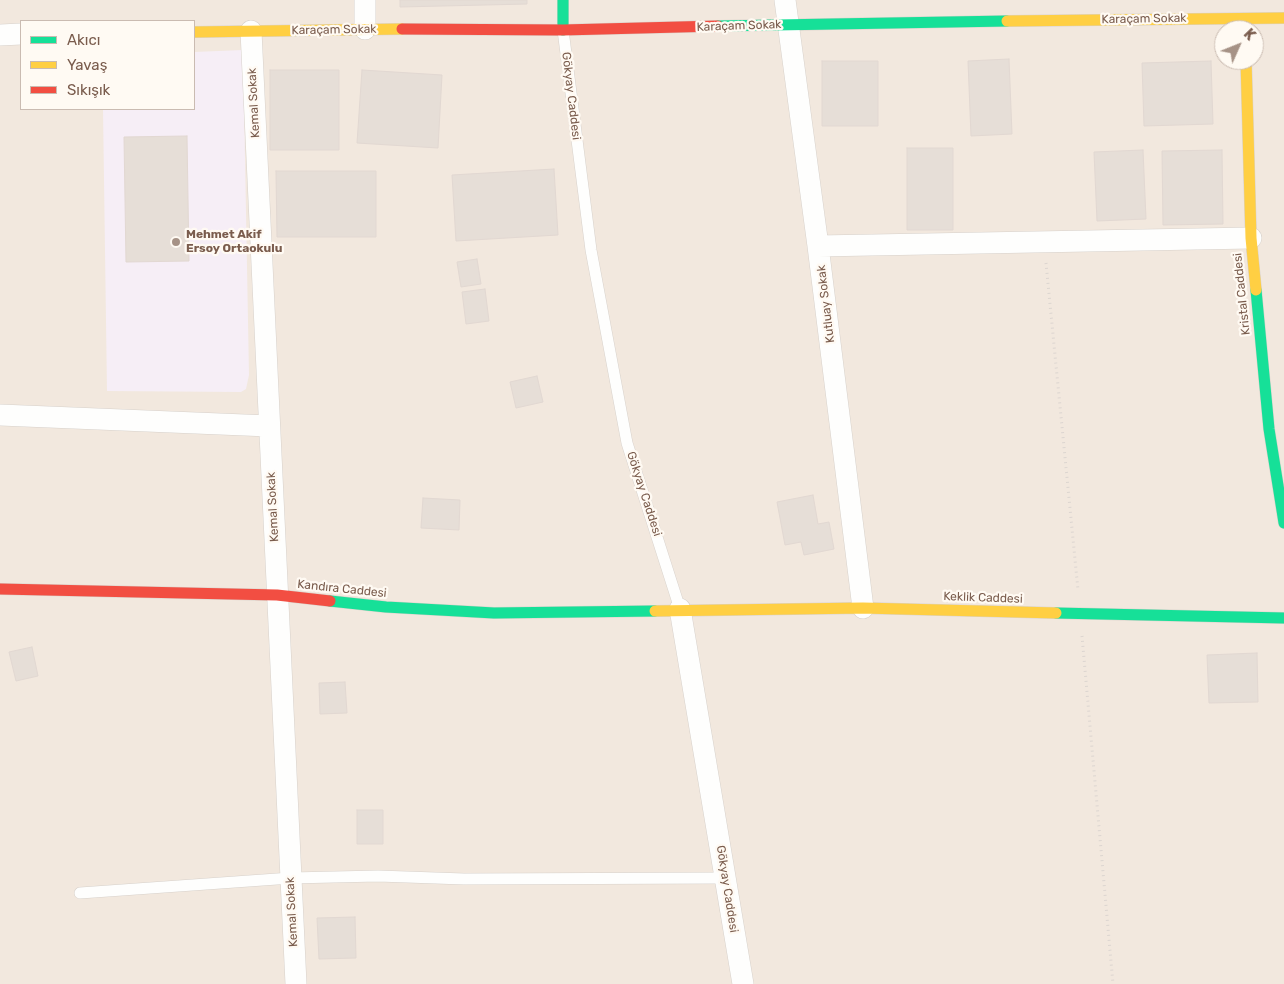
<!DOCTYPE html>
<meta charset="utf-8">
<style>
body{margin:0}
#map{position:relative;width:1284px;height:984px;overflow:hidden;background:#f9f5f0;font-family:Rubik,sans-serif}
canvas{display:block}
.legend{position:absolute;left:20px;top:20px;width:175px;height:90px;box-sizing:border-box;background:#fffaf3;border:1px solid #cabbb1;margin:0;padding:6px 9px;list-style:none;font-size:15px;color:#7a5c4d}
.legend li{display:flex;align-items:center;gap:10px;height:25px}
.legend b{width:25px;border:1px solid #cabbb1}
.north{position:absolute;left:1214px;top:20px;width:50px;height:50px;box-sizing:border-box;background:#fffaf3;border:1px solid #cabbb1;border-radius:50%;rotate:46deg;font-size:14px;font-weight:700;line-height:20px;text-align:center;color:#7a5c4d}
.north::after{content:'';display:block;margin:auto;width:18px;height:22px;background:#a69286;clip-path:polygon(50% 0,100% 100%,50% 72%,0 100%)}
</style>
<div id="map">
<canvas width="1284" height="984"></canvas>
<ul class="legend">
<li><b style="height:6px;background:#16e098"></b>Akıcı</li>
<li><b style="height:6px;background:#ffcf43"></b>Yavaş</li>
<li><b style="height:6px;background:#f24e42"></b>Sıkışık</li>
</ul>
<div class="north">K</div>
</div>
<script>
const context = document.querySelector('canvas').getContext('2d');
context.lineJoin = 'round';
function fillPath(path, color) { context.fillStyle = color; context.fill(path, 'evenodd'); }
const poly = rows => new Path2D(rows.map(r => 'M' + r).join(''));
function stroke(path, color, width, dash) { context.strokeStyle = color; context.lineWidth = width; context.lineCap = dash ? 'butt' : 'round'; context.setLineDash(dash || []); context.stroke(path); }
function drawText(font, color, halo, rows, align = 'center') {
  context.font = font + ' Rubik,sans-serif'; context.lineWidth = 4.5; context.setLineDash([]); context.textBaseline = 'middle'; context.strokeStyle = halo; context.fillStyle = color; for (const [text, x, y, turn = 0] of rows) {
    context.save(); context.translate(x, y); context.rotate((+turn || 0) * Math.PI / 180); context.textAlign = isNaN(turn) ? turn : align; if (halo) context.strokeText(text, 0, 0); context.fillText(text, 0, 0); context.restore();
  }
}
fillPath(poly([
 [0,0,1284,0,1284,984,0,984],
 [21,21,194,21,194,109,21,109],
 [1224,30,1254,30,1254,60,1224,60]
]), '#f2e8de');
fillPath(poly([
 [243,50,249,375,246,389,241,392,107,391,103,109,194,109,194,52]
]), '#f6eef6');
const building = poly([
 [400,0,527,0,527,4,400,7,400,0],
 [1009,59,1012,134,971,136,968,61,1009,59],
 [822,61,878,61,878,126,822,126,822,61],
 [1211,61,1213,124,1144,126,1142,63,1211,61],
 [270,70,339,70,339,150,270,150,270,70],
 [362,70,442,75,438,148,357,143,362,70],
 [187,136,189,261,126,262,124,137,187,136],
 [907,148,953,148,953,230,907,230,907,148],
 [1143,150,1146,219,1097,221,1094,152,1143,150],
 [1222,150,1223,224,1163,225,1162,151,1222,150],
 [554,169,558,235,456,241,452,175,554,169],
 [276,171,376,171,376,237,277,237,276,171],
 [477,259,481,284,461,287,457,262,477,259],
 [485,289,489,321,466,324,462,292,485,289],
 [537,376,543,402,516,408,510,382,537,376],
 [813,495,818,524,829,522,834,549,804,555,801,542,785,545,777,502,813,495],
 [423,498,460,500,459,530,421,528,423,498],
 [32,647,38,676,16,681,9,652,32,647],
 [1257,653,1258,702,1209,703,1207,655,1257,653],
 [345,682,347,713,320,714,319,683,345,682],
 [357,810,383,810,383,844,357,844,357,810],
 [355,917,356,958,319,959,317,918,355,917]
]);
fillPath(building, '#e6ded7');
stroke(building, '#e2d8d2', 1);
const lane = poly([
 [563,30,591,250,627,443,680,609],
 [80,893,291,878,378,876,464,879,725,878]
]);
const street = poly([
 [785,0,818,246,863,608],
 [365,29,365,0],
 [251,31,296,984],
 [0,35,21,34],
 [818,246,1251,238],
 [0,415,269,426],
 [680,609,743,984]
]);
const fast = poly([
 [563,0,563,30],
 [718,26,1007,21],
 [1256,290,1269,429,1284,523],
 [330,601,386,607,494,613,655,611],
 [1056,613,1284,618]
]);
const slow = poly([
 [1007,21,1284,18],
 [194,32,402,29],
 [1246,60,1251,238,1256,290],
 [655,611,863,608,1056,613]
]);
const jam = poly([
 [402,29,563,30,718,26],
 [0,589,277,595,330,601]
]);
stroke(lane, '#d7d1cb', 12);
stroke(street, '#d7d1cb', 22);
stroke(fast, '#d9d2cb', 12);
stroke(slow, '#d9d2cb', 12);
stroke(jam, '#d9d2cb', 12);
stroke(poly([
 [1046,263,1078,590],
 [1082,636,1113,984]
]), '#dcd5d0', 3, [1, 4]);
stroke(lane, '#fefefd', 11);
stroke(street, '#fefefd', 21);
stroke(fast, '#16e098', 11);
stroke(slow, '#ffcf43', 11);
stroke(jam, '#f24e42', 11);
for (const [x, y, r, color] of [
 [176,242,5,"#a69286"]
]) { const dot = new Path2D(); dot.arc(x, y, r, 0, 2 * Math.PI); context.fillStyle = color; context.fill(dot); stroke(dot, '#fffaf3', 2); }
drawText('12px', '#7a5c4d', '#fffaf3', [
 ["Karaçam Sokak",1144,19,-1],
 ["Karaçam Sokak",739,26,-2],
 ["Karaçam Sokak",334,30,-1],
 ["Gökyay Caddesi",571,96,83],
 ["Kemal Sokak",254,103,-93],
 ["Kristal Caddesi",1242,294,-96],
 ["Kutluay Sokak",826,304,-97],
 ["Gökyay Caddesi",644,494,72],
 ["Kemal Sokak",273,507,-93],
 ["Kandıra Caddesi",342,589,6],
 ["Keklik Caddesi",983,598,2],
 ["Gökyay Caddesi",727,889,81],
 ["Kemal Sokak",292,912,-93]
]);
drawText('bold 12px', '#7a5c4d', '#fffaf3', [
 ["Mehmet Akif",186,235],
 ["Ersoy Ortaokulu",186,249]
], 'left');
</script>
